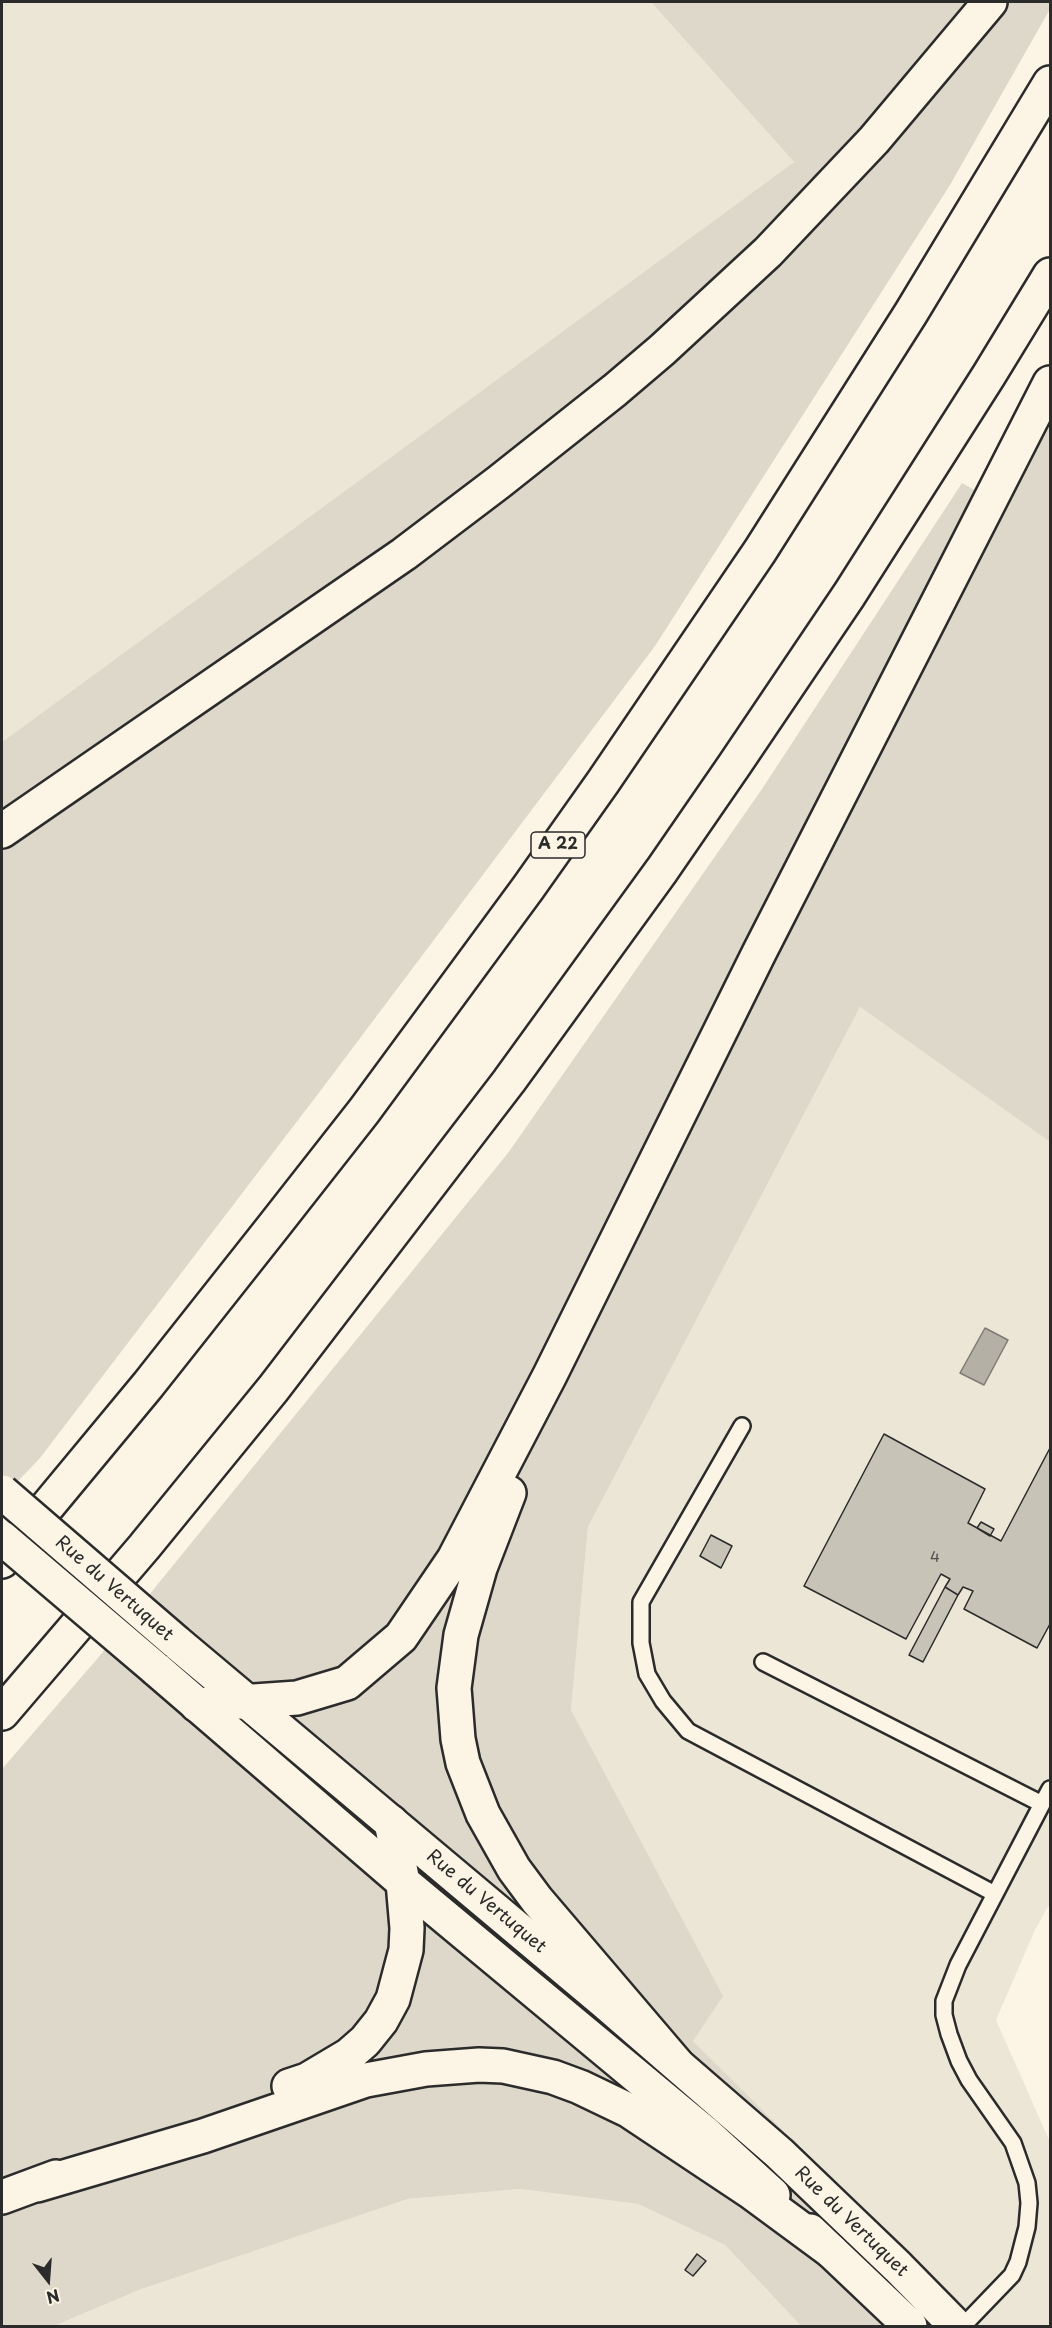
<!DOCTYPE html>
<style>
body{margin:0}
#map{position:relative;width:1052px;height:2328px;overflow:hidden;background:#fcf5e5;font-family:"Playpen Sans",sans-serif}
canvas{display:block}
.frame{position:absolute;inset:0;border:3px solid #2b2b2b;pointer-events:none}
.north{position:absolute;left:18px;top:2250px;width:60px;height:60px;-webkit-text-stroke:4px #fcf5e5;paint-order:stroke;rotate:163deg;font-size:16px;font-weight:700;line-height:24px;text-align:center;color:#2b2b2b}
.north::after{content:'';display:block;margin:auto;width:21px;height:27px;background:#2b2b2b;clip-path:polygon(50% 0,100% 100%,50% 72%,0 100%)}
</style>
<div id="map">
<canvas width="1052" height="2328"></canvas>
<div class="frame"></div>
<div class="north">N</div>
</div>
<script>
const context = document.querySelector('canvas').getContext('2d');
context.lineJoin = 'round';
function fillPath(path, color) { context.fillStyle = color; context.fill(path, 'evenodd'); }
const poly = rows => new Path2D(rows.map(r => 'M' + r).join(''));
function stroke(path, color, width, dash) { context.strokeStyle = color; context.lineWidth = width; context.lineCap = dash ? 'butt' : 'round'; context.setLineDash(dash || []); context.stroke(path); }
function drawText(font, color, halo, rows, align = 'center') {
  context.font = font + ' "Playpen Sans",sans-serif'; context.lineWidth = 5; context.setLineDash([]); context.textBaseline = 'middle'; context.strokeStyle = halo; context.fillStyle = color; for (const [text, x, y, turn = 0] of rows) {
    context.save(); context.translate(x, y); context.rotate((+turn || 0) * Math.PI / 180); context.textAlign = isNaN(turn) ? turn : align; if (halo) context.strokeText(text, 0, 0); context.fillText(text, 0, 0); context.restore();
  }
}
fillPath(poly([
 [2,2,651,2,794,162,2,742],
 [860,1007,1050,1142,1050,1903,1035,1930,996,2020,1050,2142,1050,2326,980,2326,693,2041,571,1710,588,1527],
 [520,2189,638,2204,725,2245,801,2326,54,2326,139,2290,408,2199]
]), '#ece6d7');
fillPath(poly([
 [651,2,1050,2,1050,9,950,185,655,646,321,1090,40,1458,2,1498,2,742,794,162],
 [1050,421,1050,1142,860,1007,588,1527,571,1710,723,1996,693,2041,980,2326,801,2326,725,2245,638,2204,520,2189,408,2199,139,2290,54,2326,2,2326,2,1769,97,1659,508,1153,762,789,962,483,1004,507]
]), '#ded8ca');
const water = poly([
 [985,1328,1008,1340,984,1385,960,1373,985,1328]
]);
fillPath(water, '#b4b0a5');
stroke(water, '#7d7b74', 1.5);
const building = poly([
 [884,1434,985,1489,968,1523,1001,1541,1050,1448,1050,1624,1037,1648,964,1609,973,1591,963,1587,958,1595,945,1587,950,1579,941,1574,906,1639,804,1586,884,1434],
 [981,1522,994,1529,990,1536,977,1528,981,1522],
 [711,1535,732,1546,721,1568,700,1556,711,1535],
 [945,1587,958,1595,923,1662,909,1655,945,1587],
 [697,2254,706,2261,693,2276,685,2270,697,2254]
]);
fillPath(building, '#c8c3b7');
stroke(building, '#2b2b2b', 1.5);
const lane = poly([
 [742,1426,641,1602,641,1643,647,1674,663,1701,688,1731,995,1894],
 [763,1662,1042,1804,958,1965,944,2001,944,2015,949,2034,959,2061,969,2080,1013,2143,1027,2183,1029,2203,1027,2227,1018,2262,1012,2275,963,2326],
 [1042,1804,1050,1789]
]);
const secondary = poly([
 [176,1642,606,2003,779,2153,898,2267,956,2326],
 [156,1669,403,1882,705,2133,773,2195],
 [810,2231,910,2326]
]);
const highway = poly([
 [2,831,404,554,499,482,615,390,662,350,768,252,874,140,990,2],
 [509,1493,480,1568,461,1635,454,1688,458,1739,463,1763,483,1814,514,1869,537,1900,676,2063],
 [2,1561,148,1385,273,1227,364,1111,528,888,603,782,760,551,911,313,1050,83],
 [197,1705,297,1698,347,1683,401,1637,454,1559,550,1375,759,953,1050,383],
 [2,1713,144,1547,273,1389,509,1081,662,870,735,764,849,595,989,375,1050,275],
 [289,2086,307,2080,349,2055,365,2041,381,2021,393,1999,406,1950,407,1928,403,1882,391,1822],
 [37,2185,203,2136,366,2080,426,2069,479,2065,503,2066,553,2077,580,2087,628,2110,751,2192,831,2251],
 [2,2197,56,2177]
]);
stroke(lane, '#2b2b2b', 20);
stroke(secondary, '#2b2b2b', 38);
stroke(highway, '#2b2b2b', 38);
stroke(lane, '#fcf5e5', 15);
stroke(secondary, '#fcf5e5', 33);
stroke(highway, '#fcf5e5', 33);
const secondaryBridge = poly([
 [2,1492,176,1642],
 [2,1538,156,1669]
]);
stroke(secondaryBridge, '#2b2b2b', 38, []);
stroke(secondaryBridge, '#fcf5e5', 33);
drawText('15px', '#52514e', null, [
 ["4",935,1558]
]);
for (const [x, y, w] of [
 [558,845,54]
]) { const box = new Path2D(); box.roundRect(x - w / 2, y - 13, w, 26, 4.5); context.fillStyle = '#fcf5e5'; context.fill(box); stroke(box, '#2b2b2b', 1.5); }
drawText('bold 16px', '#2b2b2b', null, [
 ["A 22",558,845]
]);
drawText('18px', '#2b2b2b', '#fcf5e5', [
 ["Rue du Vertuquet",114,1589,41],
 ["Rue du Vertuquet",486,1902,40],
 ["Rue du Vertuquet",851,2222,44]
]);
</script>
